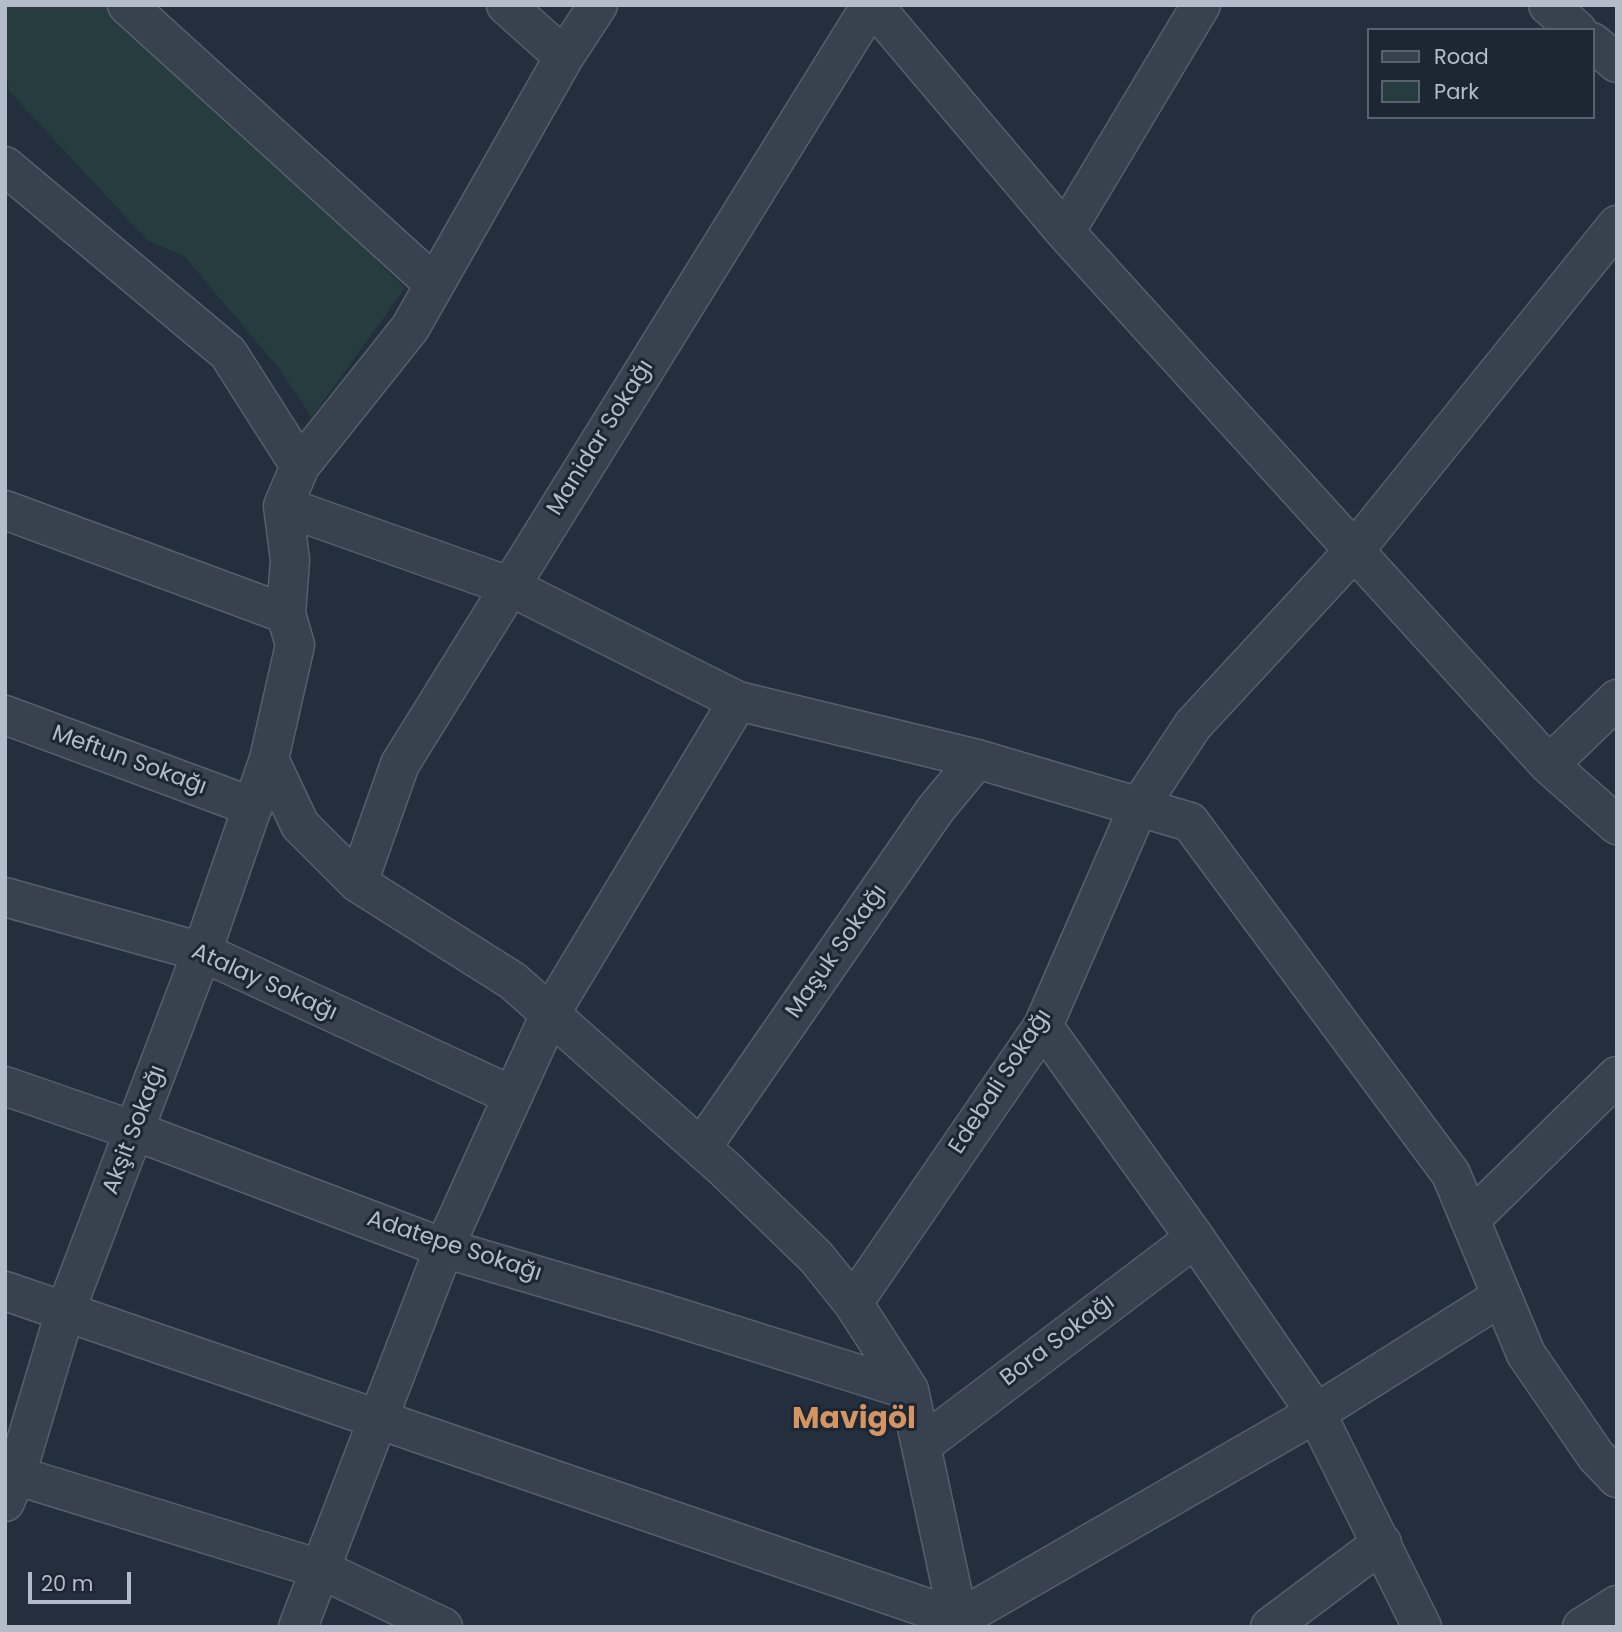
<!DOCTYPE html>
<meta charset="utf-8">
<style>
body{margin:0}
#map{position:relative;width:1622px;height:1632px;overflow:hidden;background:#242f3e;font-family:Poppins,sans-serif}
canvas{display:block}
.frame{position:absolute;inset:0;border:7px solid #b4bcc9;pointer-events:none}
.legend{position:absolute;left:1367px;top:28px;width:228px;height:91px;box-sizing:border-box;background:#1d2633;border:2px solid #59626f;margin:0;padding:9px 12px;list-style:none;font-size:21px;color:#b4bcc9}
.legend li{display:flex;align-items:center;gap:14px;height:35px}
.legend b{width:35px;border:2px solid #59626f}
.scale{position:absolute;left:28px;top:1572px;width:103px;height:32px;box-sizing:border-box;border:4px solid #b4bcc9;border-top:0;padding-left:9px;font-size:21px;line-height:24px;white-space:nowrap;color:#b4bcc9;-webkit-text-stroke:5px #1d2633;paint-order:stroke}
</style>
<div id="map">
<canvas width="1622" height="1632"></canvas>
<div class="frame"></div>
<ul class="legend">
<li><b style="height:9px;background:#38414e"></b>Road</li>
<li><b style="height:19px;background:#263c3f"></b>Park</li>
</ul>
<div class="scale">20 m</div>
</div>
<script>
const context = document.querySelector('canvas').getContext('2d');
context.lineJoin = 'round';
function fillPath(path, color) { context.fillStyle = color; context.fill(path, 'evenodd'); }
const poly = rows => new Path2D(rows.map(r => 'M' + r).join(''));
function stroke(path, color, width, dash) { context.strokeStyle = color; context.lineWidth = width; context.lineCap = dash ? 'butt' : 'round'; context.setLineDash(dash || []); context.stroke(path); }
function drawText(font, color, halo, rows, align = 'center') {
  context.font = font + ' Poppins,sans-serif'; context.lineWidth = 6; context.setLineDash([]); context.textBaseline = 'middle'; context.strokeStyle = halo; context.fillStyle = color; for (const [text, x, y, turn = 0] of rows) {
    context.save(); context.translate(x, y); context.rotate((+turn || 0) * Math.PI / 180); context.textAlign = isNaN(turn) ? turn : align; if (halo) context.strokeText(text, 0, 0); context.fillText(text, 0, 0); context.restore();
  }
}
fillPath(poly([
 [5,5,115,5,405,288,312,417,277,366,184,256,147,240,9,91,5,61]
]), '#263c3f');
const street = poly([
 [127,5,433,283],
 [506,5,564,57],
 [873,5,1065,232,1549,765,1617,825],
 [1548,5,1577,30],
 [1592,42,1617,63],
 [5,166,228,353,300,466,283,506,290,560,286,614,295,645,269,759,300,825,358,883,513,981,726,1170,816,1257,853,1303,909,1390,960,1627],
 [1065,232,1201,5],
 [300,466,410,328,564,57,598,5],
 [283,506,509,586,738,701,977,759,1190,822,1451,1174,1526,1354,1596,1456,1617,1478],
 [5,510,286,614],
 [5,715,253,807],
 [1549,765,1617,699],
 [358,883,400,764,871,5],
 [5,897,202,952,513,1096],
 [1043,1026,1195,1238,1316,1413,1422,1627],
 [5,1086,135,1131,444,1248,660,1312,909,1390],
 [701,1148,935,810,977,759],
 [1470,1220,1617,1076],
 [5,1291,959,1619,1316,1413,1502,1296],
 [853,1303,1043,1026,1138,808,1193,725,1354,551,1617,225],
 [922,1445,1195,1238],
 [5,1472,320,1569,443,1627],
 [5,1502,16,1475,65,1312,202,952,269,759],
 [298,1627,444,1248,550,1014,738,701],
 [1270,1627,1382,1543],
 [1582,1627,1617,1605]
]);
stroke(street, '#565f6c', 41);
stroke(street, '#38414e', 38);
drawText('23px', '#b4bcc9', '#1d2633', [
 ["Manidar Sokağı",601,438,-58],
 ["Meftun Sokağı",129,761,20],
 ["Maşuk Sokağı",837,952,-55],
 ["Atalay Sokağı",264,983,24],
 ["Edebali Sokağı",1001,1082,-57],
 ["Akşit Sokağı",135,1130,-69],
 ["Adatepe Sokağı",454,1247,18],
 ["Bora Sokağı",1058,1341,-37]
]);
drawText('bold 30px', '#d59563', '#1d2633', [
 ["Mavigöl",854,1420]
]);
</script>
